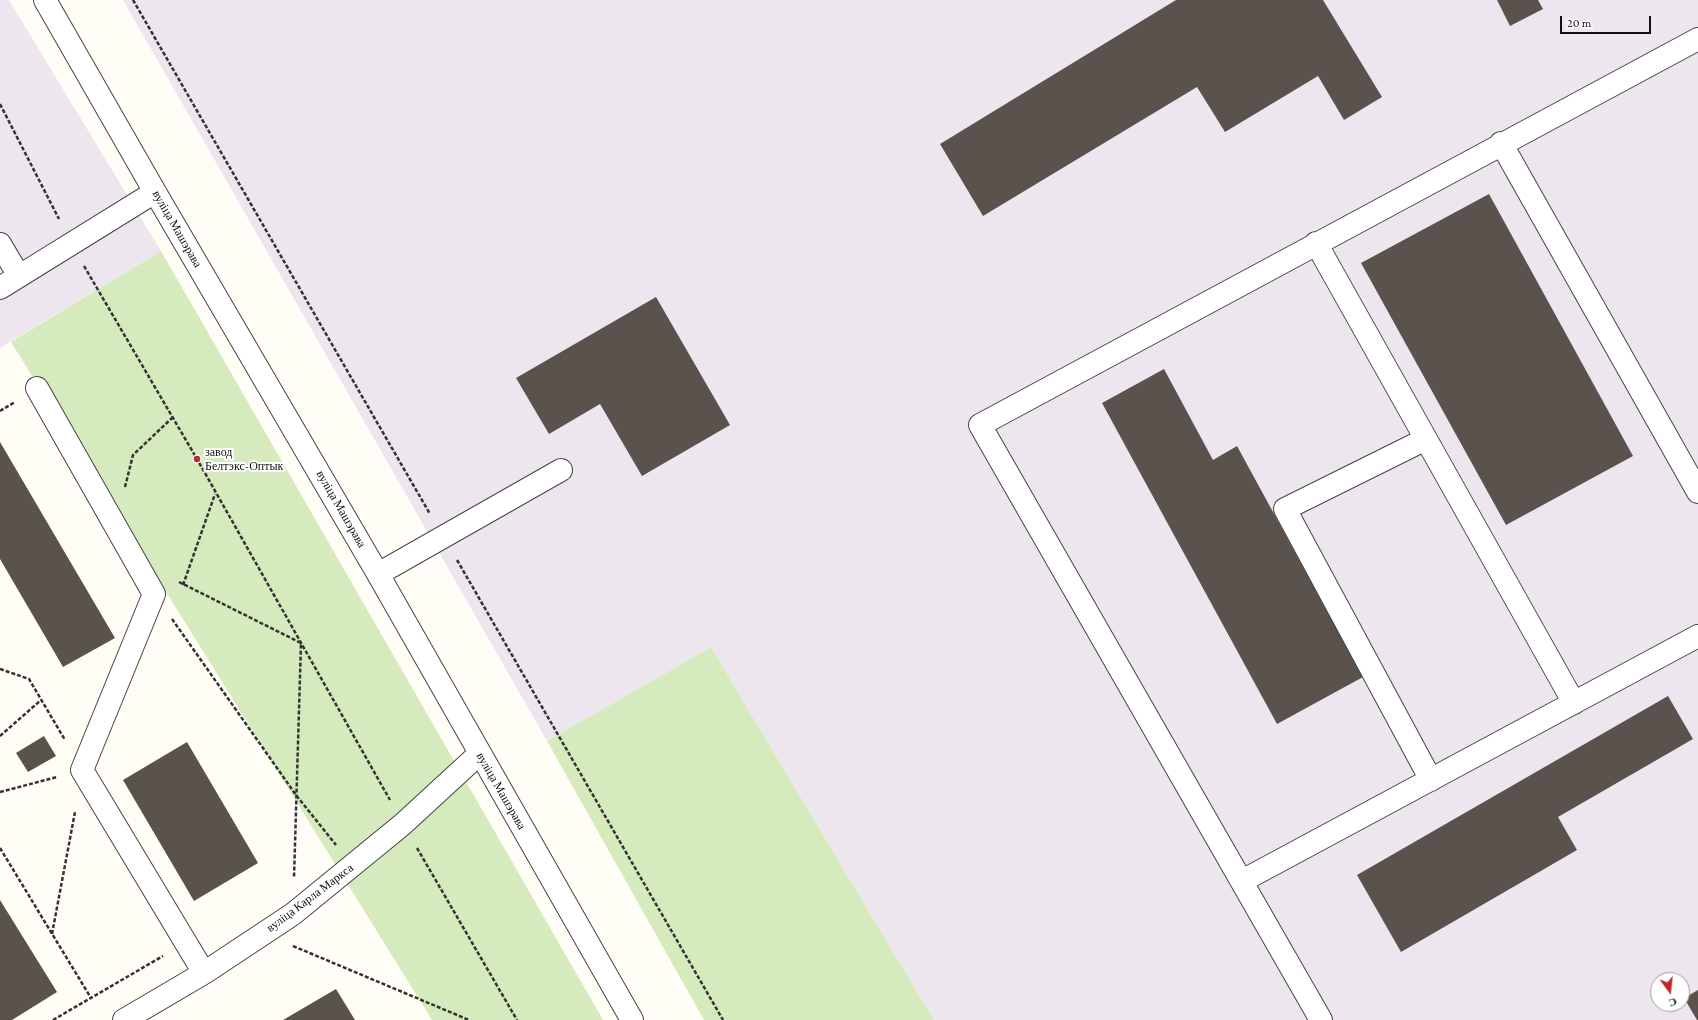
<!DOCTYPE html>
<meta charset="utf-8">
<style>
body{margin:0}
#map{position:relative;width:1698px;height:1020px;overflow:hidden;background:#fffdf5;font-family:"Crimson Pro",serif}
canvas{display:block}
.north{position:absolute;left:1650px;top:972px;width:40px;height:40px;box-sizing:border-box;background:#fff;border:1px solid #a0a0a0;border-radius:50%;rotate:165deg;font-size:11px;font-weight:700;line-height:16px;text-align:center;color:#111}
.north::after{content:'';display:block;margin:auto;width:14px;height:18px;background:#c4262e;clip-path:polygon(50% 0,100% 100%,50% 72%,0 100%)}
.scale{position:absolute;left:1560px;top:16px;width:91px;height:18px;box-sizing:border-box;border:2px solid #111;border-top:0;padding-left:5px;font-size:12px;line-height:14px;white-space:nowrap;color:#111;-webkit-text-stroke:3px #fff;paint-order:stroke}
</style>
<div id="map">
<canvas width="1698" height="1020"></canvas>
<div class="north">С</div>
<div class="scale">20 m</div>
</div>
<script>
const context = document.querySelector('canvas').getContext('2d');
context.lineJoin = 'round';
function fillPath(path, color) { context.fillStyle = color; context.fill(path, 'evenodd'); }
const poly = rows => new Path2D(rows.map(r => 'M' + r).join(''));
function stroke(path, color, width, dash) { context.strokeStyle = color; context.lineWidth = width; context.lineCap = dash ? 'butt' : 'round'; context.setLineDash(dash || []); context.stroke(path); }
function drawText(font, color, halo, rows, align = 'center') {
  context.font = font + ' "Crimson Pro",serif'; context.lineWidth = 4; context.setLineDash([]); context.textBaseline = 'middle'; context.strokeStyle = halo; context.fillStyle = color; for (const [text, x, y, turn = 0] of rows) {
    context.save(); context.translate(x, y); context.rotate((+turn || 0) * Math.PI / 180); context.textAlign = isNaN(turn) ? turn : align; if (halo) context.strokeText(text, 0, 0); context.fillText(text, 0, 0); context.restore();
  }
}
fillPath(poly([
 [0,0,9,0,161,251,0,348],
 [123,0,1698,0,1698,1020,934,1020,711,647,547,741],
 [1658,980,1682,980,1682,1004,1658,1004]
]), '#eee6ef');
fillPath(poly([
 [161,251,603,1020,432,1020,11,342],
 [711,647,934,1020,704,1020,547,741]
]), '#d5ebbd');
fillPath(poly([
 [1176,0,1323,0,1382,97,1344,120,1318,76,1225,132,1197,87,983,216,940,144],
 [1497,0,1538,0,1543,9,1510,26],
 [1489,194,1633,456,1506,525,1361,263],
 [656,297,730,425,642,476,600,404,549,434,516,378],
 [1164,369,1213,460,1237,446,1363,677,1277,724,1102,403],
 [0,442,115,638,63,667,0,559],
 [1668,696,1693,739,1558,817,1577,850,1401,952,1357,875],
 [44,736,56,756,28,772,16,753],
 [187,742,258,863,194,901,123,780],
 [0,900,57,992,12,1020,0,1020],
 [336,989,355,1020,283,1020],
 [1698,990,1698,1020,1697,1020,1684,998]
]), '#5a524d');
const minor = poly([
 [45,0,155,192,378,574,632,1020],
 [1501,143,1698,492],
 [1316,243,1574,703],
 [0,244,19,276],
 [0,288,155,192],
 [37,388,154,594,82,770,204,973],
 [1426,439,1285,509,1431,780],
 [378,574,561,470],
 [1242,881,1698,636],
 [124,1020,204,973,293,914,403,824,479,754],
 [1321,1020,980,425,1698,39]
]);
stroke(minor, '#444', 24);
stroke(poly([
 [133,0,430,514],
 [0,104,59,219],
 [84,266,197,459,390,800],
 [0,411,15,402],
 [125,487,133,455,172,418],
 [457,560,723,1020],
 [179,582,301,643,294,878],
 [183,585,215,494],
 [172,619,296,795,336,845],
 [0,669,29,679,65,740],
 [0,736,41,700],
 [0,792,57,777],
 [0,848,91,998],
 [417,848,517,1020],
 [52,934,75,812],
 [293,946,469,1020],
 [53,1020,163,956]
]), '#333', 2.5, [4, 2]);
stroke(minor, '#fff', 22);
for (const [x, y, r, color] of [
 [197,459,4,"#c4262e"]
]) { const dot = new Path2D(); dot.arc(x, y, r, 0, 2 * Math.PI); context.fillStyle = color; context.fill(dot); stroke(dot, '#fff', 1.5); }
drawText('12px', '#111', '#fff', [
 ["вуліца Машэрава",177,229,60],
 ["вуліца Машэрава",341,509,60],
 ["вуліца Машэрава",501,791,60],
 ["вуліца Карла Маркса",310,898,-37]
]);
drawText('12px', '#111', '#fff', [
 ["завод",205,452],
 ["Белтэкс-Оптык",205,466]
], 'left');
</script>
